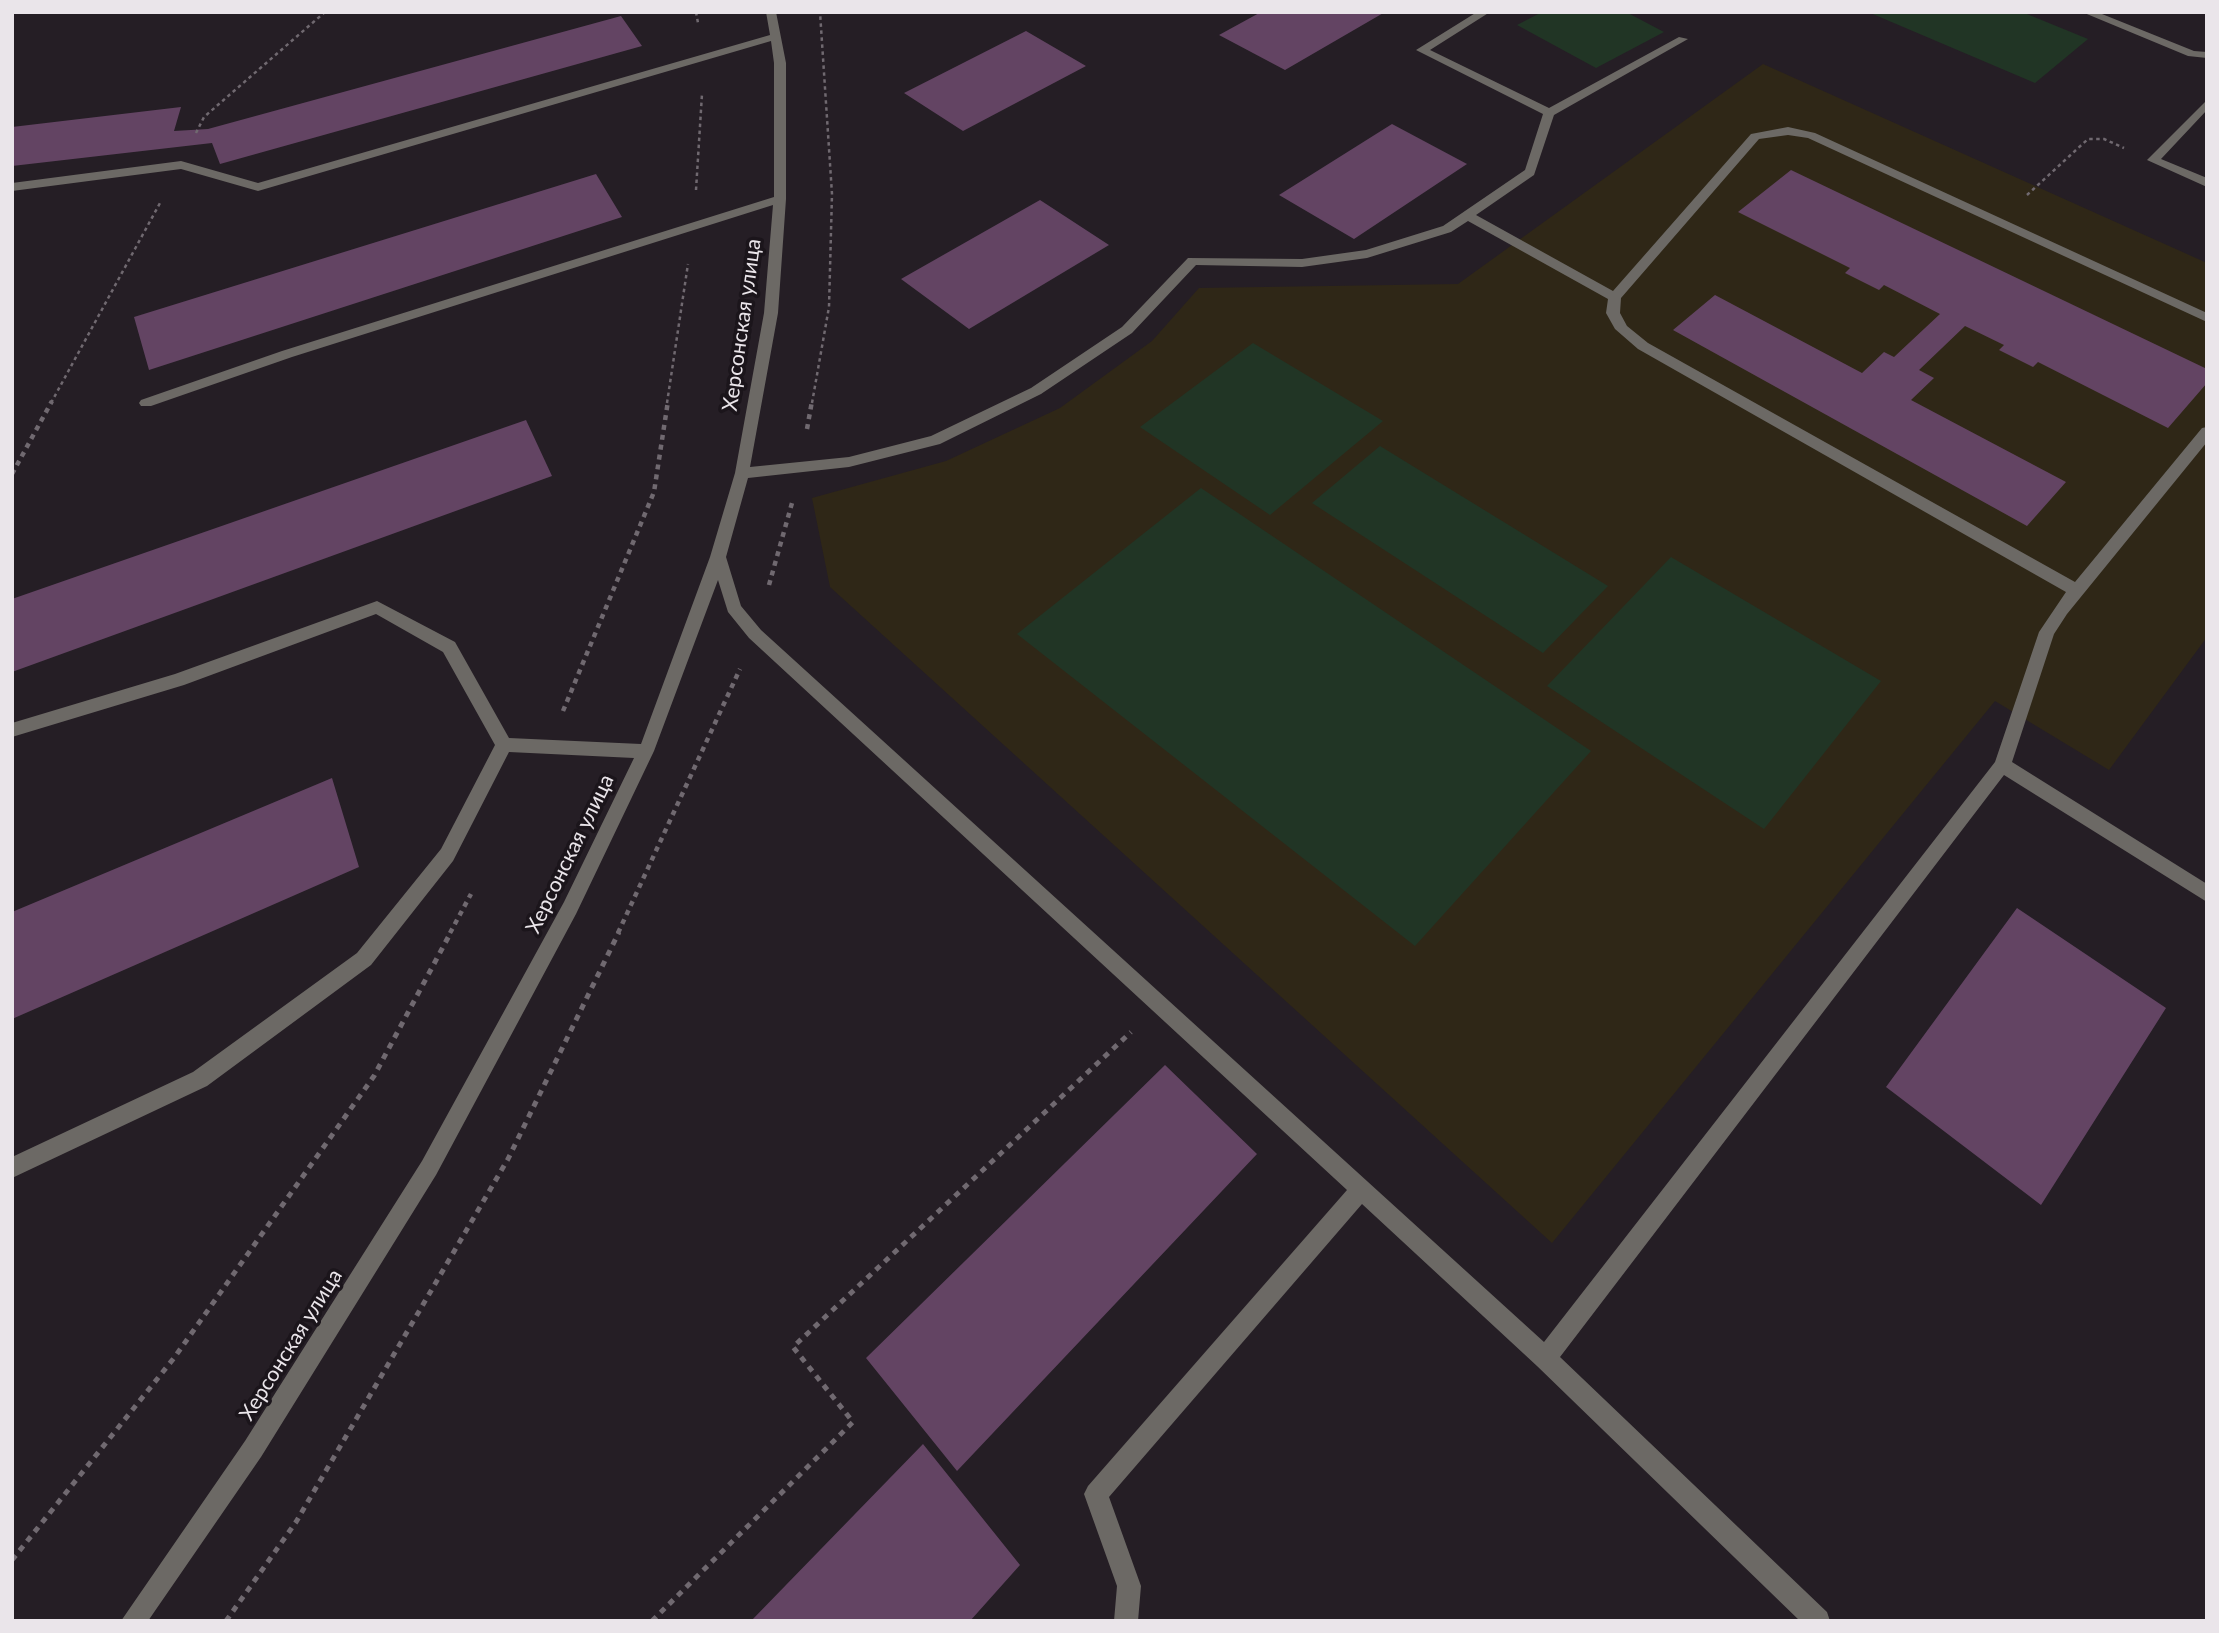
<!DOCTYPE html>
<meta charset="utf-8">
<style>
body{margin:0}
#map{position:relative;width:2219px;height:1633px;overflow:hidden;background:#251e25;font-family:Lato,sans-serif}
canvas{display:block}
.frame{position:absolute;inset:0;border:14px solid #eae5ea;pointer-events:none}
</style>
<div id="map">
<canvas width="2219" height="1633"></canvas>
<div class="frame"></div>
</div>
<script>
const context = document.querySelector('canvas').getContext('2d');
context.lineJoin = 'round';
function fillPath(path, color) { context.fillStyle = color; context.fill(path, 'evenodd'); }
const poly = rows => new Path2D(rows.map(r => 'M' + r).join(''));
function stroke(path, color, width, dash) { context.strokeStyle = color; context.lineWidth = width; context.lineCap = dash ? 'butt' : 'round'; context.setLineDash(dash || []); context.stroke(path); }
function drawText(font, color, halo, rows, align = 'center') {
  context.font = font + ' Lato,sans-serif'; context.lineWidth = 7; context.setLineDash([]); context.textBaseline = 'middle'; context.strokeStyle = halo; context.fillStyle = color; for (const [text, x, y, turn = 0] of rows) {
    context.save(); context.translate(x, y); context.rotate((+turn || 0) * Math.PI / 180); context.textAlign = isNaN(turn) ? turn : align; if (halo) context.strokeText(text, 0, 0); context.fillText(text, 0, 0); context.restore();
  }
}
fillPath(poly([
 [1763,64,2207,263,2207,637,2109,770,1995,701,1552,1243,830,587,812,498,946,461,1060,408,1152,341,1199,288,1458,284]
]), '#2f2717');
fillPath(poly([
 [1542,12,1626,12,1664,32,1596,68,1517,25],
 [1868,12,2022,12,2088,39,2035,83],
 [1253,343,1383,421,1270,515,1140,427],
 [1380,446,1608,586,1543,653,1312,503],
 [1201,488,1591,751,1415,946,1017,634],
 [1671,557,1881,681,1764,829,1547,686]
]), '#213525');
fillPath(poly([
 [1261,12,1385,12,1285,70,1219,35],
 [621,16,642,46,220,164,212,143,12,166,12,127,181,107,174,131,208,129],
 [1026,31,1086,66,963,131,904,93],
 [1392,124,1467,164,1354,239,1279,195],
 [1791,170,2207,369,2207,383,2168,428,2038,362,2033,367,1999,350,2004,345,1965,326,1919,370,1934,378,1911,400,2066,482,2027,526,1673,330,1715,295,1862,373,1884,352,1894,357,1940,314,1884,285,1879,290,1845,273,1850,268,1738,212],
 [596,174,622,217,149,370,134,317],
 [1040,200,1109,245,969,329,901,279],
 [526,420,552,476,12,672,12,599],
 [332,778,359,867,12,1019,12,912],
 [2017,908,2166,1008,2041,1205,1886,1087],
 [1165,1065,1257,1154,957,1471,866,1358],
 [923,1444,1020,1565,970,1621,751,1621]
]), '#634463');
stroke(poly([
 [696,12,698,23],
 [196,133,204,117,325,12],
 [696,190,702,94],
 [2027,195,2088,139,2104,139,2124,148],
 [51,403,160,203],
 [667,403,688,264],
 [812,403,829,307,832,194,820,12]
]), '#706970', 2.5, [3.5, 3.5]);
stroke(poly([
 [807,429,812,401],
 [12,474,52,401],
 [769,585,792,503],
 [563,711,654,492,668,401],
 [450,933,471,894],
 [618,933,740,669]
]), '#706970', 4.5, [5, 5]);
stroke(poly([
 [12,1560,174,1358,374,1076,451,932],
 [226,1621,296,1522,508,1159,619,932],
 [652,1621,853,1422,793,1347,1131,1032]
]), '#706970', 5, [6, 6]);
fillPath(poly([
 [766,12,776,12,786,63,786,199,778,313,750,467,849,457,931,436,1031,388,1122,327,1188,258,1302,259,1366,250,1443,226,1525,170,1543,114,1416,50,1477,12,1490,12,1430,50,1549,108,1679,37,1688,39,1554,115,1534,175,1476,215,1613,291,1751,134,1788,127,1815,133,2207,313,2207,322,1808,138,1788,135,1759,139,1621,298,1620,313,1627,326,1648,343,2075,582,2202,428,2207,427,2207,442,2067,614,2054,634,2012,762,2207,884,2207,902,2004,775,1560,1357,1827,1612,1830,1621,1800,1621,1537,1366,1362,1204,1109,1497,1141,1586,1138,1621,1114,1621,1117,1586,1084,1494,1088,1486,1347,1190,749,638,728,612,718,580,654,751,576,914,436,1175,261,1457,148,1621,121,1621,245,1441,422,1161,564,902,634,758,509,752,453,861,371,965,207,1086,12,1178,12,1157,193,1072,357,953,441,849,495,745,443,652,376,614,184,685,12,737,12,723,175,674,377,601,455,642,509,738,641,744,710,557,735,473,764,313,773,205,292,357,151,406,141,406,139,403,141,400,282,351,774,197,774,63,771,41,258,191,181,169,12,191,12,183,181,161,258,183,770,35,766,12],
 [1468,221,1608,299,1606,313,1615,329,1638,349,2066,592,2039,632,1995,762,1544,1342,761,630,741,606,726,557,748,478,849,467,940,444,1041,394,1132,333,1196,265,1302,267,1367,258,1451,232,1468,221],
 [2082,12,2097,12,2194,51,2207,52,2207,58,2188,56,2082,12],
 [2207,100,2207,110,2161,159,2207,178,2207,187,2147,160,2207,100]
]), '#6c6965');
drawText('21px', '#eae5ea', '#1b151b', [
 ["Херсонская улица",742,325,-82],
 ["Херсонская улица",570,854,-64],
 ["Херсонская улица",291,1345,-58]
]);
</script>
